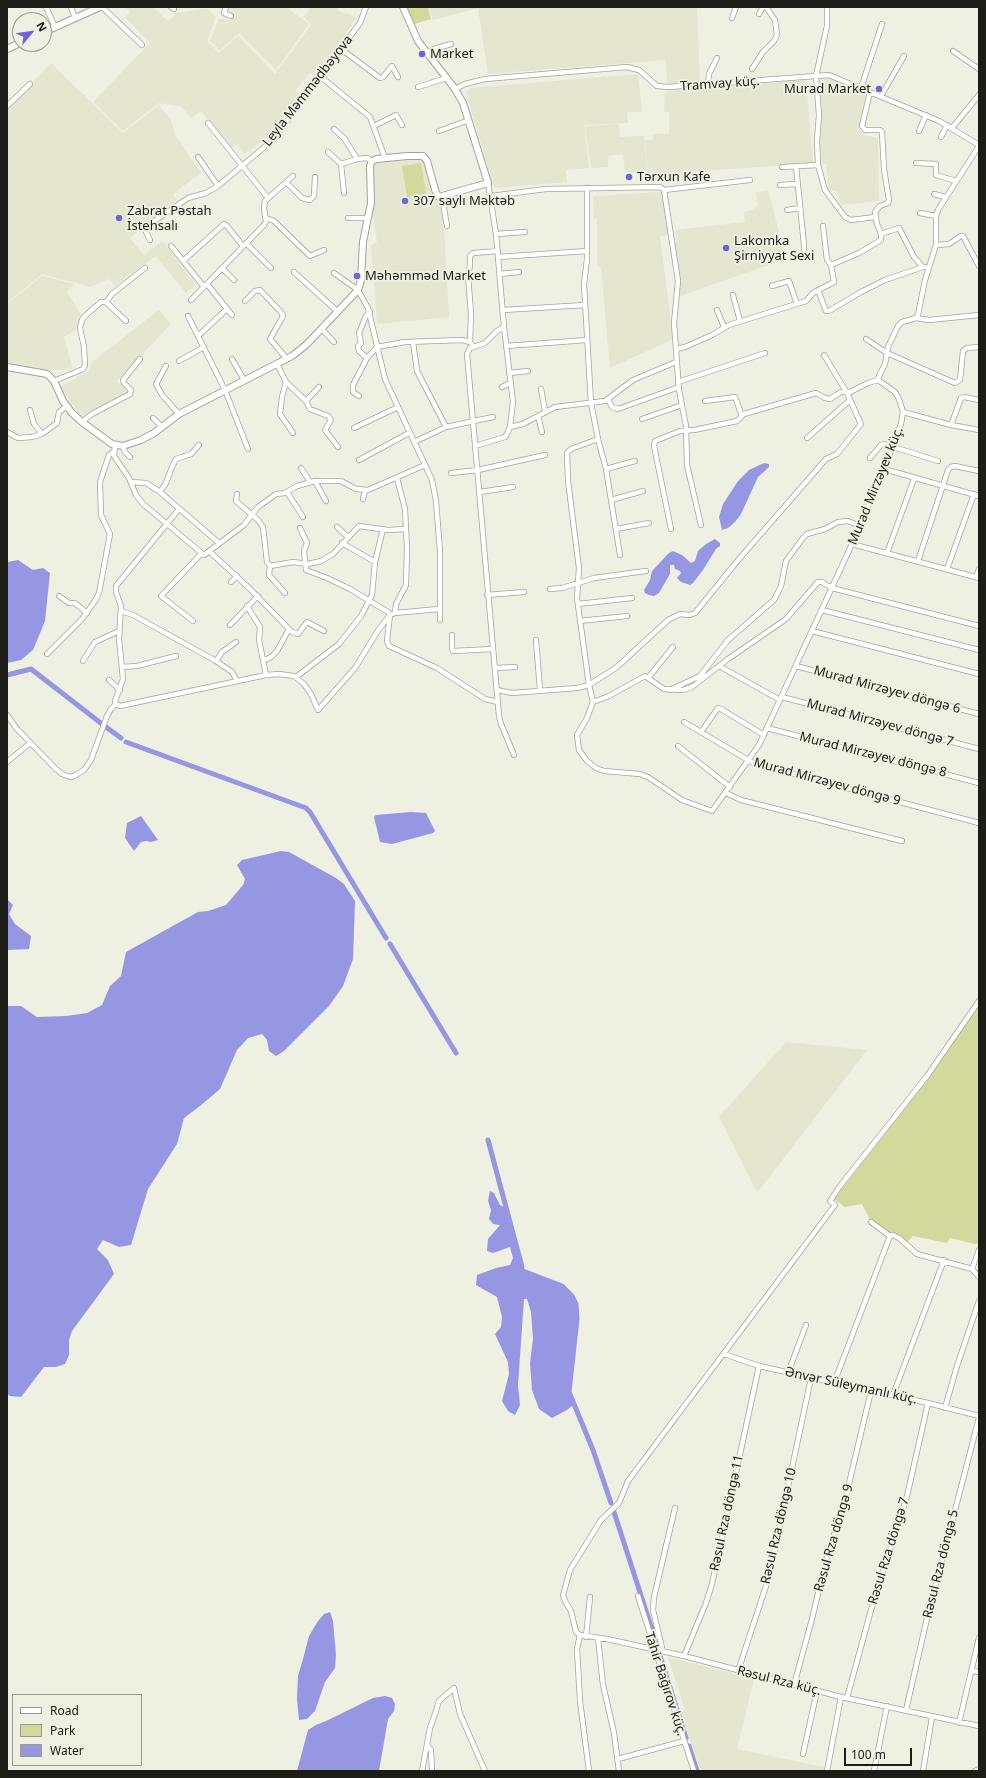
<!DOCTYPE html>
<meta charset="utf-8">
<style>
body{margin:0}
#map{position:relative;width:986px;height:1778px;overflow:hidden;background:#eef0e1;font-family:"Noto Sans",sans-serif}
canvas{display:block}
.frame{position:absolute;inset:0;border:8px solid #1c1d17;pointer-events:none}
.legend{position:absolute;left:12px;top:1694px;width:130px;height:72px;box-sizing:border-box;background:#eef0e1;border:1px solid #9a9c90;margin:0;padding:5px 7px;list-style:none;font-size:12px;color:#1c1d17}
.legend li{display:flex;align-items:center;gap:8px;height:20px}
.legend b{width:20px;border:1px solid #9a9c90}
.north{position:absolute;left:12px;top:12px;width:40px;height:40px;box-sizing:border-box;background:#eef0e1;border:1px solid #9a9c90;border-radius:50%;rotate:61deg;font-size:11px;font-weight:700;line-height:16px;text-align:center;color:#1c1d17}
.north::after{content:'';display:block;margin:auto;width:14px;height:18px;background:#6d63dd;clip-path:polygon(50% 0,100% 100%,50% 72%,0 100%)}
.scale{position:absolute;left:844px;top:1748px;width:68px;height:18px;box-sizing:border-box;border:2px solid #1c1d17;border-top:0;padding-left:5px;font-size:12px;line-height:14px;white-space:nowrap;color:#1c1d17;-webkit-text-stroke:3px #eef0e1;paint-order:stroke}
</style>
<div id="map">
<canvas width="986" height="1778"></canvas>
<div class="frame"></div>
<ul class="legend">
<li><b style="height:5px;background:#fff"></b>Road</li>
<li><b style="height:11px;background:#d3d99d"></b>Park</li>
<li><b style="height:11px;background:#9696e3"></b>Water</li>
</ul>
<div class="north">N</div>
<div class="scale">100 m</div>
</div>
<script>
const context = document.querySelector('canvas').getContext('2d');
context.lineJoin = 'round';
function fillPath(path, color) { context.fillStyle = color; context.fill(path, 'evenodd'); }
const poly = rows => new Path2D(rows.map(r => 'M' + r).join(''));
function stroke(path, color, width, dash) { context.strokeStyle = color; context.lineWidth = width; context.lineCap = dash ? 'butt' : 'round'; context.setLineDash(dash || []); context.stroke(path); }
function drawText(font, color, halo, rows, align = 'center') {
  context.font = font + ' "Noto Sans",sans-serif'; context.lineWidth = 4; context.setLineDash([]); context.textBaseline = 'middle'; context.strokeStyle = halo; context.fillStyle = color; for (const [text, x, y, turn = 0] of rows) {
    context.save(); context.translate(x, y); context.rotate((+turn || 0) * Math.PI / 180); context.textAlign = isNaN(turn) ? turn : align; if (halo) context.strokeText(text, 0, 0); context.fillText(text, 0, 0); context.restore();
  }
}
fillPath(poly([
 [126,7,153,7,168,21,176,13,207,9,216,17,207,41,219,53,238,36,275,74,312,24,303,17,311,7,338,7,338,10,342,12,345,14,348,13,356,18,316,77,310,73,295,91,301,96,291,109,260,143,244,154,238,144,231,148,201,111,191,118,182,107,159,103,123,131,93,102,150,43,125,17,130,12],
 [229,7,286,7,309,24,276,70,239,33,220,50,210,41,219,19,230,20,232,13,228,9],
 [429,7,697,7,700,83,667,84,666,60,488,74,478,8,433,20],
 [51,63,123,133,159,105,171,120,175,135,201,173,173,194,177,200,130,238,144,255,162,241,196,285,186,293,156,256,115,286,109,279,90,287,42,274,7,303,7,110],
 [638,74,642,112,627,112,628,123,584,125,589,168,566,170,567,182,494,188,466,93,470,88],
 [820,79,833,79,866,93,859,127,863,135,878,138,879,201,841,205,837,191,829,191,826,164,822,164,820,143,822,120],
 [806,80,813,163,648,175,645,140,653,140,653,134,669,134,669,112,664,112,665,91],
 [619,124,620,137,642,136,644,137,647,171,625,172,623,154,608,156,608,167,591,168,585,126],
 [419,158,425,163,433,199,439,202,443,210,449,317,377,324,371,245,377,242,372,208,374,167,378,162],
 [768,190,786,259,680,296,674,242,677,242,675,230,745,222,744,212,752,210,758,206,756,192],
 [662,192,668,235,660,236,673,339,610,368,601,267,597,267,597,219,594,219,593,196],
 [42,276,74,284,67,292,82,316,75,330,64,337,73,369,48,370,7,364,7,304],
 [159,310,171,324,117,381,128,392,82,417,60,387,89,371,92,362],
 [786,1042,867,1050,757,1193,719,1117],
 [668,1657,754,1679,737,1749,824,1767,823,1771,701,1771,681,1714,685,1710]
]), '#e4e6d0');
fillPath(poly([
 [407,7,428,7,431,19,414,24],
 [421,163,426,194,407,197,402,166],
 [979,1003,979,1243,975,1244,950,1238,947,1243,913,1236,907,1242,894,1233,889,1233,870,1219,862,1204,845,1207,834,1199,933,1072,957,1034]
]), '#d3d99d');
fillPath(poly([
 [764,463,769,464,769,467,758,477,741,514,735,522,728,528,722,530,719,517,723,504,738,481,749,470],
 [715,539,720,543,720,546,716,549,703,570,693,583,690,585,681,582,677,578,681,573,680,571,675,569,674,565,670,565,670,574,659,593,654,596,649,595,645,593,644,590,650,580,652,571,669,553,673,551,682,555,691,563,695,561,698,551,706,544],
 [18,560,33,570,43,568,50,573,45,621,33,650,21,660,7,663,7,562],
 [411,812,426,813,435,831,433,833,392,844,380,842,374,817,376,815],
 [141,816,158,840,151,842,146,841,141,842,134,851,125,838,127,823],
 [281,851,289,852,336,878,344,884,355,901,353,959,343,986,329,1006,284,1051,276,1056,269,1051,267,1040,262,1034,248,1038,237,1050,220,1089,200,1106,184,1118,177,1144,148,1189,131,1245,119,1247,103,1240,97,1249,108,1260,114,1274,72,1331,69,1340,69,1355,65,1364,56,1367,44,1367,21,1397,10,1396,7,1394,7,1006,21,1006,37,1017,66,1016,87,1013,102,1005,110,986,121,976,126,952,198,912,208,911,226,905,243,885,245,879,237,865,242,860],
 [7,899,13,905,9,914,15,924,31,936,29,949,7,950],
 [490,1191,494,1193,500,1205,506,1208,523,1271,562,1286,572,1296,576,1304,577,1319,569,1392,574,1404,567,1410,552,1418,539,1409,532,1390,530,1363,533,1339,531,1312,527,1299,524,1299,518,1385,520,1405,515,1415,508,1411,502,1401,509,1374,508,1362,495,1334,501,1327,502,1317,497,1297,476,1285,477,1275,496,1268,510,1265,513,1258,510,1247,493,1253,487,1251,488,1239,500,1225,493,1224,489,1219,491,1210,488,1201],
 [330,1612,333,1621,336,1655,335,1668,325,1682,315,1711,307,1719,299,1720,297,1699,298,1676,303,1659,309,1636,318,1621,324,1614],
 [385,1696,392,1698,395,1704,394,1711,388,1719,379,1771,297,1771,308,1730,316,1725,326,1721,373,1698]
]), '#9696e3');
stroke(poly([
 [7,675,31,669,102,724],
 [106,727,121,738],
 [126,742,306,808,310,812,386,938],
 [390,944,456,1053],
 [488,1140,522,1267],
 [523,1271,562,1286,572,1296,576,1304,577,1319,569,1392,593,1450,611,1503],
 [614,1512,658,1648],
 [660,1656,686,1738],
 [689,1746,697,1771]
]), '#9696e3', 5);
const street = poly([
 [46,7,55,27],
 [71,7,75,18],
 [102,7,142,45],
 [171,7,174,9],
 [226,7,224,13,231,16],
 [827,7,827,26,816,76,819,115,817,141,818,165,825,190,845,217,851,220,875,217],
 [759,14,763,7],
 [732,18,736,7],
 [341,49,380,78,383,77,392,66,398,77],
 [953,51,979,69],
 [427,52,434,49,451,44],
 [752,69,763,52,774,41,777,35,775,20,766,7],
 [321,77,370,117,385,158],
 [708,85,709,74,717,58],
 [418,87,446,78],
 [861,88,882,24],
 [455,89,465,84,485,79,627,67,639,70,657,86,669,87,829,75,939,121,979,145],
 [881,96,904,56],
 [7,106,30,84],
 [208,123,268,198],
 [374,126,396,115,402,125],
 [952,128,979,95],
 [334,129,344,138,357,159],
 [439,131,469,120],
 [919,131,926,115],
 [941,137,947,125],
 [328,152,341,164],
 [198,157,218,186],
 [916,163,936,164,936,175,956,181],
 [796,166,804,245,804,256],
 [782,167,818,165],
 [287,183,302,198,310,200,314,196,315,177],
 [488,183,496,234,504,327,497,331,485,343,470,348,467,354,499,716,501,724,514,755],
 [780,185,797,184],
 [587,188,587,259,584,284,591,403,598,439,606,469,620,555],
 [664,190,750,180],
 [344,193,341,164,357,159,367,158,372,161],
 [934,194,945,197],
 [491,196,546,189,660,187,664,190,678,281,674,323,679,390,686,426,687,465,701,525],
 [442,197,447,226],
 [787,210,800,208],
 [920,213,936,216],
 [266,218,274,221,310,256,324,250],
 [348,218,367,218],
 [823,226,827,260,831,265],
 [496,234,525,232],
 [881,234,899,228,914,257,923,267,925,267],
 [150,240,144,228,188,198,206,193,218,186,274,139,360,23,366,7],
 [246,243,271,268],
 [936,245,949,244,961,236,963,236,979,266],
 [171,246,204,287],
 [498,257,587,251],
 [183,261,224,224,226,225,243,246],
 [222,268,234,280],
 [294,272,338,312],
 [334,273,358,290,368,308,385,379,432,480,436,501,440,551,440,620],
 [500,274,519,272],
 [207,284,232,315],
 [772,286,789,281,797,304],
 [818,290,826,311,829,311,861,292,885,280,923,267],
 [733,295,740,321],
 [191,300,264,225,266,222,264,208,265,201,293,176],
 [245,301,255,291,260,290,280,311,283,315,282,318,270,339,287,359],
 [106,302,126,321],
 [503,310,585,305],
 [717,310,724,327],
 [188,316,225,390,248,449],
 [916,318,929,320,979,315],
 [322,329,334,342],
 [199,335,227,309],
 [866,339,887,353,955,383,960,380,963,351,967,348,979,347],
 [413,342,417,371,446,427],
 [470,342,471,313,468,276,470,265,470,256,473,253,498,251],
 [506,346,587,340],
 [676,349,685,347,712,335,729,325,806,301,813,293,834,282,831,265,859,253,881,240,881,234,877,224,875,212,880,206,888,203,889,200,884,169,882,132,880,130,865,130,862,126,870,92],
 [367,358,359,351,358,346,361,343,359,333,366,316,370,312],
 [232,359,244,380],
 [179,361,204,347],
 [277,364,286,382,306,401,310,409,328,416,331,420,325,430,338,447],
 [166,366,156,384,162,395,179,414],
 [509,373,528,371],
 [54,381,83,369,85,365,84,347,80,328,82,320,86,315,101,302,106,302,112,294,145,268],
 [286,382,282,397,280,414,293,433],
 [678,382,765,353],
 [502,387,510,383],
 [541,389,545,411],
 [359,396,353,392,353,385,367,358,377,347,405,342,462,340,470,342,473,346],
 [608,399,612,407,618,409,679,387],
 [306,401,319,387],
 [705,401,735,397,742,416],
 [30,410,34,424,42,434],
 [903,412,951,425,979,430],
 [538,416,542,432],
 [153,418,162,427],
 [642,419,682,405],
 [82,422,92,414,130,394,131,390,124,383,123,380,140,359],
 [951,425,961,398,964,397,979,400],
 [510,427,523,424,555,407,605,401,633,380,676,362],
 [354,428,398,407],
 [7,432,18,438,32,437,42,434,57,423,59,412,67,406],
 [807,438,850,400],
 [598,439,571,449,567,453,568,481,579,568,577,598,589,685,593,702,587,718,577,735,579,750,587,761,596,768,604,771,640,774,648,777,682,800,712,811,759,745,852,544,884,469,901,424,903,412,899,399,895,392,878,380,879,376,885,364,888,347,898,326,902,322,916,318,918,315,925,280,936,245,936,216,938,210,979,146],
 [414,442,446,427,493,417],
 [115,445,114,456,129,478,136,495,143,504,204,555,244,525,258,507,276,494,285,493,297,486,315,481,341,481,356,489,368,490,425,465],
 [123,446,125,452,130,457],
 [475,446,505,437,507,434,510,427,513,402,504,327],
 [870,458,881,445,884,444,938,461],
 [359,460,409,433],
 [301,468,310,482],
 [606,469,635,461],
 [884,469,979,496],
 [451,473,478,470,545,455],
 [315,481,326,501],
 [131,482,146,483,160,492,219,543],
 [160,492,166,483,172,467,176,459,191,454,199,445],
 [287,492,303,517],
 [480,492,513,487],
 [237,494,236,501,258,520,263,527,267,562,270,566,293,562,308,564,321,561,333,554,359,526,388,530,406,529],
 [363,499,365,490],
 [611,500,643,491],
 [337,527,348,537],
 [300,528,307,543,304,551,306,570,327,578,350,589,388,612,390,615,387,641,389,646,437,668,485,699,498,702],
 [616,529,649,523],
 [671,529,654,446,655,441,680,431,694,430,737,421,744,414,816,393,825,398,830,399,841,392,850,392,868,383,878,380],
 [342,543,375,562],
 [852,544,979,578],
 [210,552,249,588,292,632,298,634,307,622,324,631],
 [887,553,914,479],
 [918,561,948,470,951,467,955,466,979,471],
 [270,566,269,575,285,593],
 [947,569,974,494],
 [976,577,979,569],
 [231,582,237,576],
 [550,589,562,588,594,578,646,571],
 [487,595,524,592],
 [59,596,69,603,75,603,87,613],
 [578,604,632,598],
 [247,606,260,627,259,640,266,675],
 [822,610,979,650],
 [121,611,133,615,216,661,232,672,237,681],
 [395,613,396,604,406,585,407,548,405,509,397,478],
 [193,621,161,596,201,554],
 [580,621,627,616],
 [230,625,258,596],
 [812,631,979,674],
 [452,635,452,649,453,651,493,649],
 [536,640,540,690],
 [47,654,82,619,95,601,99,593,110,534,101,515,100,482,109,455,113,452],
 [83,661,95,642,119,631],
 [216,661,222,652,236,642],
 [263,661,271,657,277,651,289,629],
 [719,666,780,700],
 [796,666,979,714],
 [122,667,137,666,176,656],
 [495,668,515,667],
 [296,677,339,644,361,616,372,595,375,562,383,529],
 [648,678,673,647],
 [109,680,120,690],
 [497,690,512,693,577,688,589,685,617,667,668,620,680,614,690,615,695,613,739,559,826,459,837,454,861,424,847,393,824,355],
 [670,690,700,676,728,640,774,600,781,586,786,561,803,538,807,534,825,529,838,522,848,521,860,526],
 [782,697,979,749],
 [593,702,609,696,645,676,664,689,683,690,692,687,728,659,786,619,818,582,822,582,832,588,979,626],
 [116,704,120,706,266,675,279,674,294,676,304,684,311,694,318,710,355,668,379,629,390,615,395,613,439,609],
 [116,704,115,701,123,679,119,639,121,606,116,592,116,586,179,509],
 [7,715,17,729,56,769,62,774,70,777,74,776,84,770,91,760,107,716,111,709,116,704],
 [684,722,753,763,979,823],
 [767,728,979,783],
 [701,732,718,708,721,709,764,735],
 [678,746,730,787],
 [7,762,30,743],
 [726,793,741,800,902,841],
 [979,1001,927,1076,840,1186,830,1201,835,1205,628,1481,619,1503,601,1520,570,1570,563,1595,565,1601,571,1611,576,1632,580,1635,607,1639,684,1656,841,1697,979,1726],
 [871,1222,890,1236,893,1235,899,1238,917,1254,972,1269,979,1277],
 [972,1269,979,1250],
 [724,1354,759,1366,928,1403,979,1416],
 [788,1373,806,1325],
 [834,1383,890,1236],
 [893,1395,944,1260],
 [945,1408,957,1366,979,1301],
 [638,1596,694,1771],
 [580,1635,577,1649,580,1701,589,1771],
 [586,1637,590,1597],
 [598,1638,603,1685,614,1733,619,1771],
 [663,1652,653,1610,654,1597,675,1508],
 [684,1656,706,1603,712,1584,759,1366],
 [738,1671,769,1577,811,1378],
 [972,1671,979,1672],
 [794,1685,812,1619,824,1568,846,1496,871,1391],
 [847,1698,871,1610,907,1496,928,1403],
 [906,1710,928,1614,979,1418],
 [959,1723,979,1638],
 [427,1745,431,1750,432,1771],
 [803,1754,817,1691],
 [618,1759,684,1741],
 [422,1771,430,1728,436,1711,439,1701,454,1688,460,1714,485,1771],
 [827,1771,841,1697],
 [874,1771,887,1706],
 [923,1771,932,1717],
 [975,1771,979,1769]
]);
const secondary = poly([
 [44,32,100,7],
 [7,49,20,43],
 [7,367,47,374,54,381,63,401,72,413,82,422,112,444,123,446,141,440,154,433,179,414,292,356,306,345,358,290,361,280,363,242,371,203,370,166,372,161,377,159,407,156,423,156,427,161,436,193,439,197,488,183,463,103,455,89,418,41,403,7]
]);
stroke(street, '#a2a496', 6);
stroke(secondary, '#a2a496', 8);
stroke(street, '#fff', 4.5);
stroke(secondary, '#fff', 6);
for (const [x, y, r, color] of [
 [422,54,4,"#6d63dd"],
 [879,89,4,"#6d63dd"],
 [629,177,4,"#6d63dd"],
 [405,201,4,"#6d63dd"],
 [119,218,4,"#6d63dd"],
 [726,248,4,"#6d63dd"],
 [357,276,4,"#6d63dd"]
]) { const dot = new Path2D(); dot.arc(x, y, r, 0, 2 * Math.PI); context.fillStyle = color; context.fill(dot); stroke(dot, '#eef0e1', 1.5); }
drawText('13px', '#1c1d17', '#eef0e1', [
 ["Market",430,54],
 ["Murad Market",871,89,"right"],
 ["Tərxun Kafe",637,177],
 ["307 saylı Məktəb",413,201],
 ["Zabrat Pəstah",127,211],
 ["İstehsalı",127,226],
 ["Lakomka",734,241],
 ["Şirniyyat Sexi",734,256],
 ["Məhəmməd Market",365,276]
], 'left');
drawText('13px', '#1c1d17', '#eef0e1', [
 ["Tramvay küç.",720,84,-4],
 ["Leyla Məmmədbəyova",308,91,-52],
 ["Murad Mirzəyev küç.",876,486,-68],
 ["Murad Mirzəyev döngə 6",887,690,15],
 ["Murad Mirzəyev döngə 7",880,723,15],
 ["Murad Mirzəyev döngə 8",873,755,14],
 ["Murad Mirzəyev döngə 9",827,782,15],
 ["Ənvər Süleymanlı küç.",851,1386,12],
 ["Rəsul Rza döngə 11",727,1513,-78],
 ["Rəsul Rza döngə 10",779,1526,-77],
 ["Rəsul Rza döngə 9",834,1538,-74],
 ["Rəsul Rza döngə 7",889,1551,-73],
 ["Rəsul Rza döngə 5",941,1564,-76],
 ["Rəsul Rza küç.",779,1681,14],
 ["Tahir Bağırov küç.",665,1684,72]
]);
</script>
